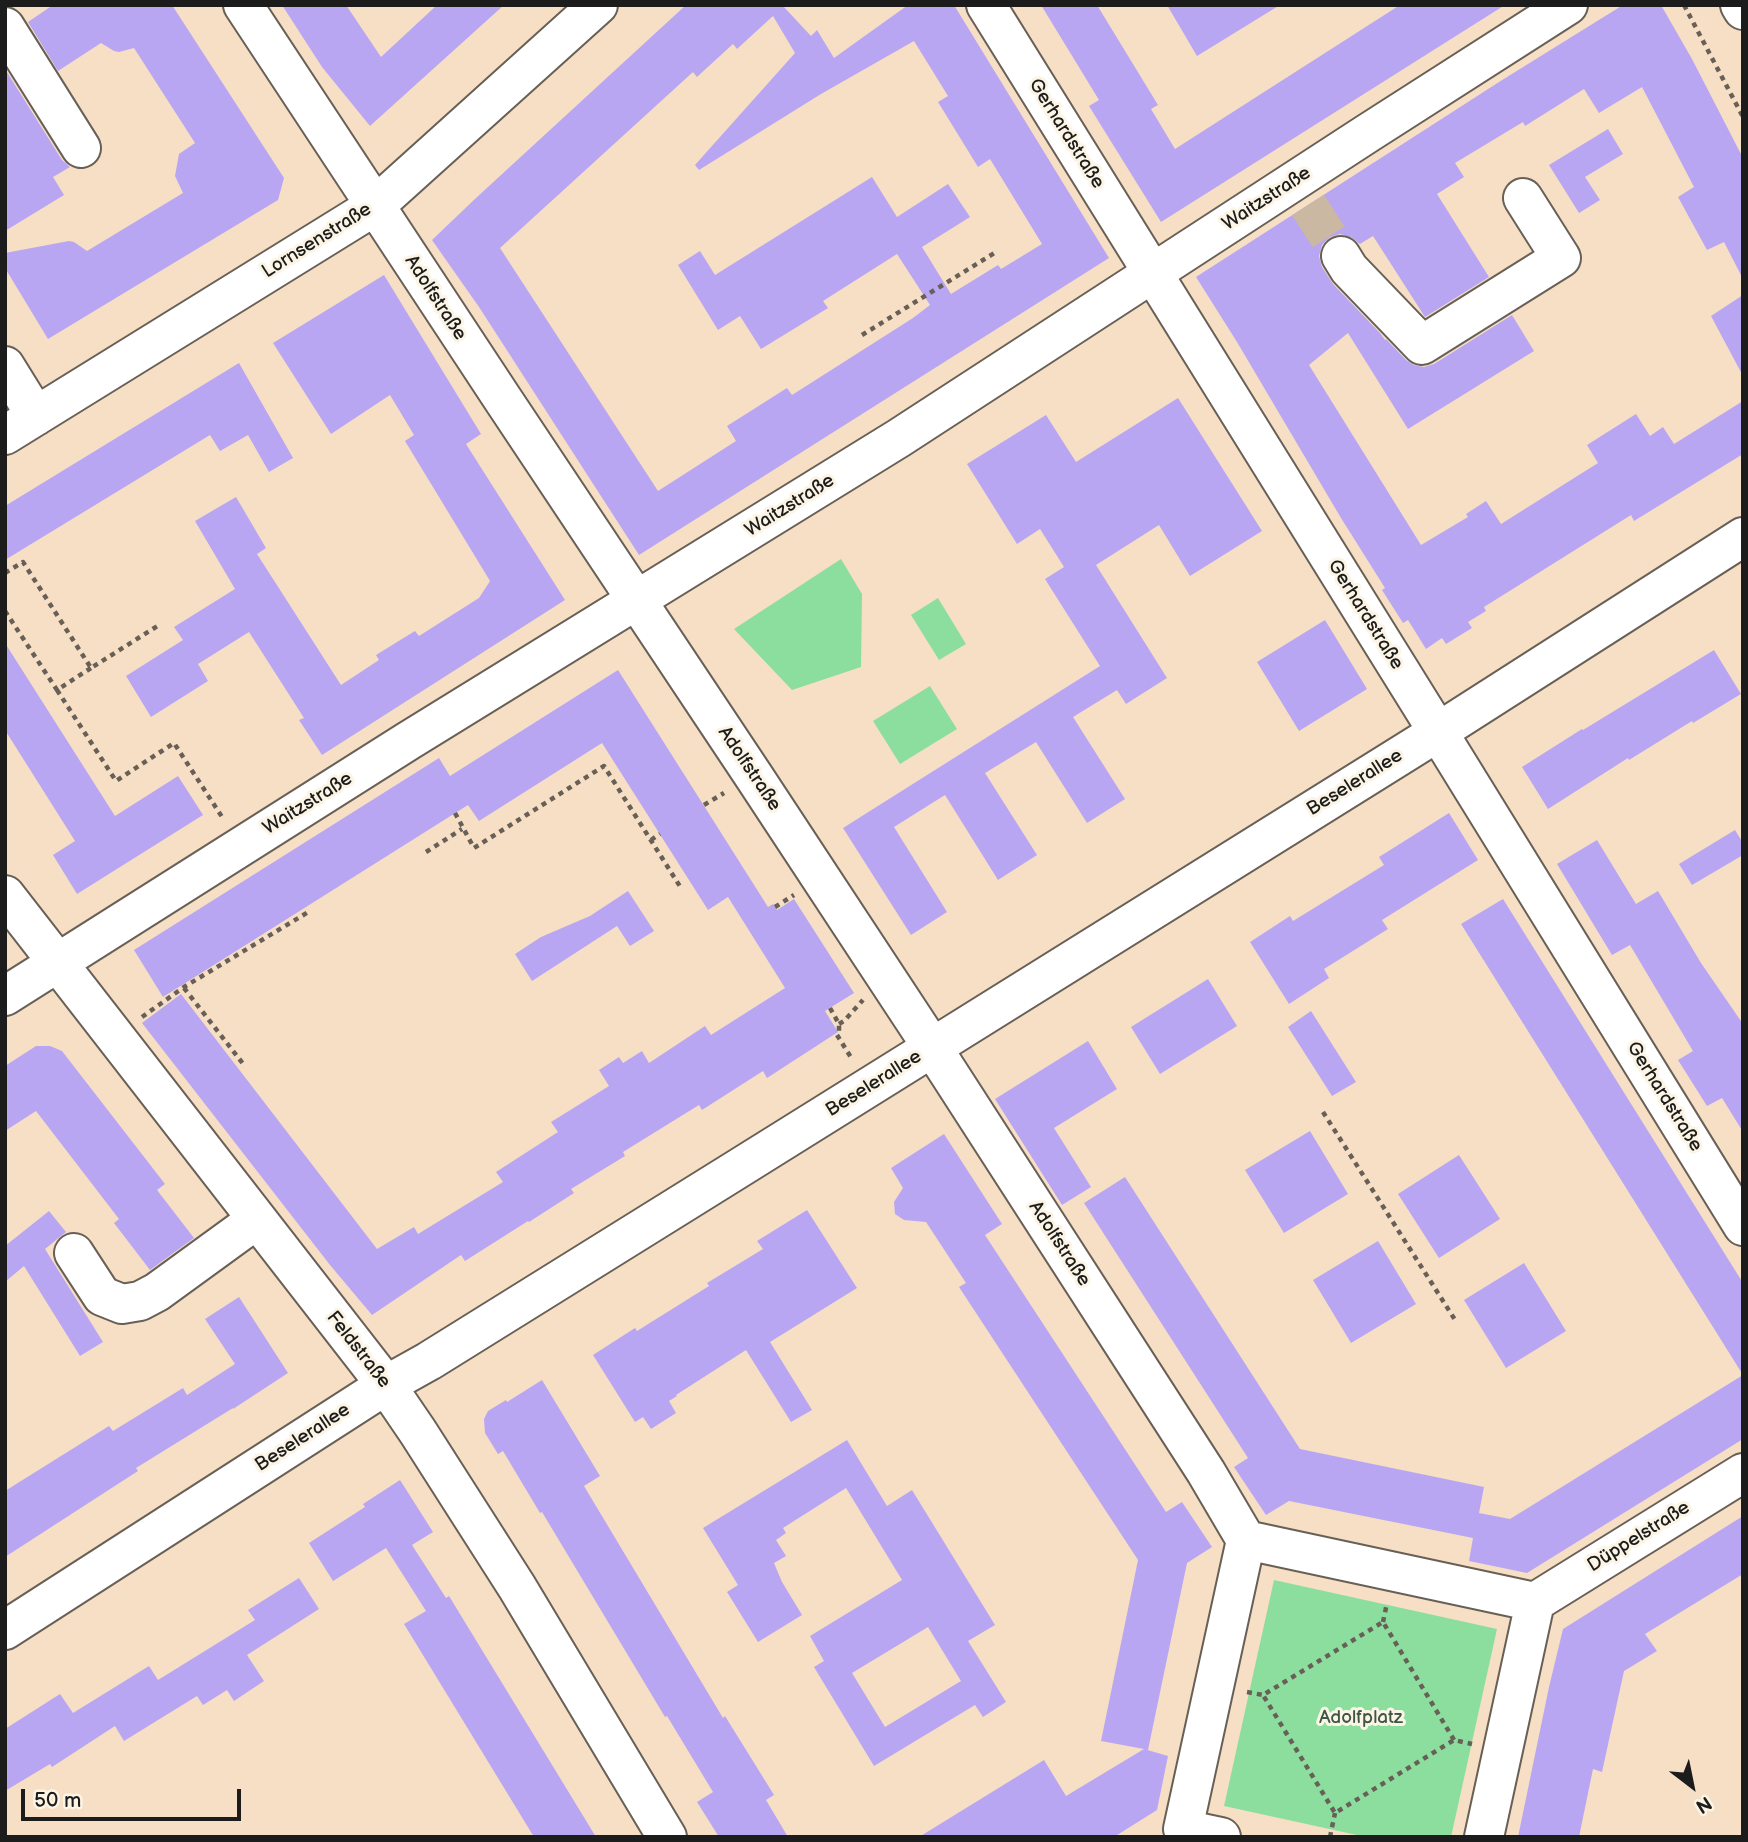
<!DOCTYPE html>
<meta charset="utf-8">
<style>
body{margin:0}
#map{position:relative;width:1748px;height:1842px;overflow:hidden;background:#f6dfc4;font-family:"Balsamiq Sans",sans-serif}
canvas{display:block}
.frame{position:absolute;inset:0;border:7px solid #1c1c1c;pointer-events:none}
.north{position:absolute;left:1657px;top:1751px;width:70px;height:70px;-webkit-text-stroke:5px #fcf5e5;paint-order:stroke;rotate:148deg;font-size:19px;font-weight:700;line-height:28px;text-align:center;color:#1c1c1c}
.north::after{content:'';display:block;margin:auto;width:24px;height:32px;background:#1c1c1c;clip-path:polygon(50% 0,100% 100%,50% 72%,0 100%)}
.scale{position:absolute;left:21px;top:1789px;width:220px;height:32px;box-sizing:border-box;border:4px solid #1c1c1c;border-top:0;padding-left:9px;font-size:21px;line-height:24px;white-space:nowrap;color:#1c1c1c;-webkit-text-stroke:5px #fcf5e5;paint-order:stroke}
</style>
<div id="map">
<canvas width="1748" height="1842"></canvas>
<div class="frame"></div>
<div class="north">N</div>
<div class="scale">50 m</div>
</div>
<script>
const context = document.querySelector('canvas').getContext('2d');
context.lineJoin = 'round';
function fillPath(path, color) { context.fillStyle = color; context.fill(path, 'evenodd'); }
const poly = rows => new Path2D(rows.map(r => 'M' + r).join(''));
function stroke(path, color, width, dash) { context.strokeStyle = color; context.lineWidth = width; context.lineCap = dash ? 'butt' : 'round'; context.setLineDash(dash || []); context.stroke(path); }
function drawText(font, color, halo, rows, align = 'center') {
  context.font = font + ' "Balsamiq Sans",sans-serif'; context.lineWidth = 6; context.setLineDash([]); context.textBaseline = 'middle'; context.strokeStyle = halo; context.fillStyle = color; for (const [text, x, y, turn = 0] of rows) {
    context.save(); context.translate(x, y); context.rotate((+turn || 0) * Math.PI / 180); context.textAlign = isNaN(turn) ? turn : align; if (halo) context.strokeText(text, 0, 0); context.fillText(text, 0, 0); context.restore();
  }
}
fillPath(poly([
 [841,559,862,594,861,667,792,690,734,629],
 [938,598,966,644,939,660,911,615],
 [930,686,957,729,900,764,873,721],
 [1274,1580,1497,1629,1451,1837,1366,1837,1224,1806]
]), '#8cde9e');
fillPath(poly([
 [53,5,172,5,284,178,278,200,48,339,5,268,5,253,69,241,74,242,87,251,183,193,175,176,179,154,195,143,134,48,119,52,114,51,101,43,58,71,28,22],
 [282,5,346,5,381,57,437,5,504,5,370,126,322,67],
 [686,5,784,5,783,6,811,36,817,30,834,58,908,5,954,5,1109,258,639,555,479,307,432,240,476,198],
 [773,16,795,53,695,165,699,170,821,94,914,41,948,96,938,102,978,167,990,159,1042,244,1001,269,998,265,951,294,922,247,970,217,948,184,897,217,872,177,715,275,700,251,678,265,718,330,740,316,761,349,828,308,823,301,897,254,930,305,913,318,792,395,787,388,727,426,736,441,658,491,500,248,693,72,697,77,733,44,737,49],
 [1041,5,1097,5,1158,105,1151,109,1175,149,1400,5,1505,5,1161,222,1089,106,1099,100],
 [1167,5,1280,5,1197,56],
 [1623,5,1661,5,1692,59,1743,158,1743,279,1724,242,1707,250,1678,197,1694,187,1642,87,1599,113,1584,89,1525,126,1523,122,1455,163,1464,177,1437,194,1489,277,1425,317,1373,236,1360,244,1351,237,1340,234,1330,237,1322,245,1319,256,1322,267,1333,284,1380,333,1385,340,1386,339,1406,360,1414,365,1424,367,1434,364,1512,315,1534,351,1408,429,1348,333,1309,365,1421,545,1468,517,1466,514,1486,501,1501,524,1598,463,1587,445,1636,414,1650,436,1663,427,1674,444,1743,401,1743,454,1634,521,1631,515,1484,607,1486,611,1468,622,1472,628,1446,644,1442,638,1426,649,1408,620,1403,623,1382,590,1385,588,1341,518,1237,342,1196,277,1499,82],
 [5,69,62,160,70,167,53,177,64,195,5,231],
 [1608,129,1623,154,1585,177,1600,200,1579,213,1549,165],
 [384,275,481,434,466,444,565,600,322,755,299,720,304,718,249,632,198,664,208,681,151,717,126,676,183,640,174,627,235,589,195,521,236,497,266,548,257,554,341,685,379,660,376,655,415,631,419,636,479,598,490,581,405,441,414,435,390,395,331,434,273,343],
 [1743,295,1743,376,1711,316],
 [239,363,293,458,269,472,248,435,220,451,210,435,5,560,5,506],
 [1178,398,1262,531,1190,576,1159,525,1096,565,1167,678,1126,704,1117,690,1073,717,1125,799,1087,823,1036,742,985,773,1037,855,998,880,945,795,894,827,947,912,911,935,843,828,1100,666,1045,579,1064,567,1040,529,1017,544,967,464,1046,415,1076,462],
 [1325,620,1367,689,1299,731,1257,662],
 [5,643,115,816,178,776,203,815,77,894,53,855,75,841,5,730],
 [1714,650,1741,694,1693,723,1692,721,1629,760,1628,758,1548,809,1522,767,1582,729,1583,730],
 [618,670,768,907,773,904,777,910,794,899,854,993,825,1011,838,1032,767,1078,763,1071,702,1110,699,1105,623,1152,625,1156,571,1189,574,1193,529,1222,528,1221,465,1261,461,1255,372,1315,330,1265,142,1023,181,994,377,1249,414,1227,418,1234,503,1182,496,1172,558,1132,551,1122,609,1086,599,1070,619,1057,623,1063,642,1051,649,1063,705,1026,711,1035,785,988,728,897,708,910,602,743,479,821,468,805,163,997,134,950,439,758,450,776],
 [1449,813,1478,860,1382,920,1388,929,1324,969,1329,978,1289,1004,1250,942,1290,916,1293,921,1384,865,1379,857],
 [1735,830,1743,843,1743,855,1692,885,1679,864],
 [1597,840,1636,904,1658,891,1701,963,1743,1024,1743,1132,1722,1098,1707,1106,1678,1060,1693,1051,1630,945,1612,955,1557,864],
 [628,891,654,931,630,946,617,926,532,981,515,954,541,937,590,916],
 [1503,899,1743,1283,1743,1439,1527,1573,1469,1561,1473,1538,1289,1501,1266,1515,1234,1467,1248,1458,1084,1203,1125,1177,1300,1449,1484,1487,1479,1513,1510,1519,1743,1375,1461,924],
 [1208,979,1237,1026,1160,1074,1131,1027],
 [1311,1011,1356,1082,1332,1096,1288,1027],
 [1088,1041,1117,1089,1054,1128,1091,1187,1062,1205,995,1099],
 [36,1046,50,1046,62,1051,165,1184,157,1190,194,1238,150,1270,114,1223,119,1219,36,1111,5,1131,5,1066],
 [1310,1131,1348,1194,1284,1233,1245,1170],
 [944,1134,1002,1224,985,1235,1166,1512,1182,1502,1212,1547,1187,1563,1148,1750,1144,1749,1168,1756,1157,1810,1114,1837,919,1837,1044,1760,1066,1796,1144,1749,1101,1741,1138,1560,959,1287,966,1283,926,1222,904,1220,895,1214,894,1202,903,1188,891,1168],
 [1459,1155,1500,1219,1439,1258,1398,1194],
 [807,1210,857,1288,770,1342,812,1410,791,1422,746,1350,676,1395,677,1396,669,1401,676,1413,651,1429,643,1417,635,1422,593,1355,635,1328,637,1331,709,1286,707,1283,763,1249,757,1241],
 [49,1211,66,1232,45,1249,103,1342,80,1356,24,1266,5,1282,5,1246],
 [1378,1241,1416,1304,1351,1343,1313,1280],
 [1524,1263,1566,1331,1506,1368,1464,1300],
 [239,1297,288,1373,233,1409,233,1408,136,1468,138,1471,5,1557,5,1491,109,1426,113,1431,183,1388,187,1395,235,1364,205,1319],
 [542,1380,600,1476,584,1486,723,1718,725,1716,774,1795,766,1800,788,1837,719,1837,697,1802,713,1792,667,1716,665,1717,542,1512,540,1513,503,1451,498,1454,485,1433,484,1419,488,1411,506,1400,507,1402],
 [847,1440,887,1506,912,1490,995,1625,968,1641,1006,1702,983,1717,975,1705,874,1766,814,1667,824,1661,810,1636,902,1580,846,1488,783,1528,786,1533,776,1540,786,1556,774,1563,782,1582,802,1615,758,1642,727,1592,738,1585,703,1528],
 [928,1627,961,1681,885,1727,852,1673],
 [400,1480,433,1532,412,1545,446,1598,449,1596,596,1837,534,1837,404,1624,426,1611,386,1548,333,1581,309,1543,365,1507,363,1504],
 [1743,1516,1743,1574,1645,1634,1657,1651,1624,1671,1602,1772,1593,1769,1579,1837,1518,1837,1549,1687,1563,1629],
 [299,1578,319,1609,247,1655,264,1681,234,1701,227,1690,203,1705,197,1696,124,1741,115,1726,52,1767,50,1764,5,1791,5,1729,60,1694,73,1713,149,1666,158,1680,255,1620,248,1610]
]), '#b9a6f3');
stroke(poly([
 [1308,205,1341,256]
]), '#cab8a2', 38, [38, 19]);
const minor = poly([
 [243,5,502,398,753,775,932,1047,1206,1472,1246,1540],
 [986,5,1438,732,1743,1226],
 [5,27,81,148],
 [1341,256,1349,269,1422,345,1561,258,1523,198],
 [5,366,36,416],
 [5,435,375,206,598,5],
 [5,895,386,1385,418,1432,517,1587,667,1837],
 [5,996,408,741,899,438,1368,133,1568,5],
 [74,1253,102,1296,122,1304,140,1301,157,1292,256,1220],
 [1535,1602,1743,1473],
 [5,1630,386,1385,429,1361,736,1170,1438,732,1743,537],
 [1221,1837,1183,1829,1246,1540,1535,1602,1484,1837]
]);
const major = poly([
 [1740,5,1743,10]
]);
stroke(minor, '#686057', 42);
stroke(major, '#686057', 42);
stroke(poly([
 [1684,5,1743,117],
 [862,335,996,252],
 [5,573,23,562,91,668,159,625],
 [5,611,57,690,91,668],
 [57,690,116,781,174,743,224,820],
 [704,805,724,793],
 [455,813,474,848,604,766,681,888],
 [651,840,660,834],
 [426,852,462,829],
 [775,907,794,895],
 [184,988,244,1065],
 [830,1008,839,1024,839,1032,837,1035,852,1059],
 [142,1017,184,987,310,911],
 [839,1024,844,1021,863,1000],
 [1323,1112,1457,1323],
 [1383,1622,1387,1603],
 [1247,1692,1263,1695],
 [1454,1740,1383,1622,1263,1695,1335,1813,1454,1740,1472,1744],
 [1330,1837,1335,1813]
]), '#686057', 4.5, [5, 5]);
stroke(minor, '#fff', 38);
stroke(major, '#fff', 38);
drawText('19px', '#1c1c1c', '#fcf5e5', [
 ["Gerhardstraße",1066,134,58],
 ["Waitzstraße",1267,199,-33],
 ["Lornsenstraße",317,241,-32],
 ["Adolfstraße",435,298,57],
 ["Waitzstraße",790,506,-32],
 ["Gerhardstraße",1365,615,58],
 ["Adolfstraße",749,769,56],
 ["Beselerallee",1355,783,-32],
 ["Waitzstraße",308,804,-32],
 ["Beselerallee",874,1084,-32],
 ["Gerhardstraße",1664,1097,58],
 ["Adolfstraße",1059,1244,57],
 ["Feldstraße",358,1350,52],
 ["Beselerallee",303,1438,-33],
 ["Düppelstraße",1639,1537,-32]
]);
drawText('19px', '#3e5643', '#fcf5e5', [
 ["Adolfplatz",1361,1718]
]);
</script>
